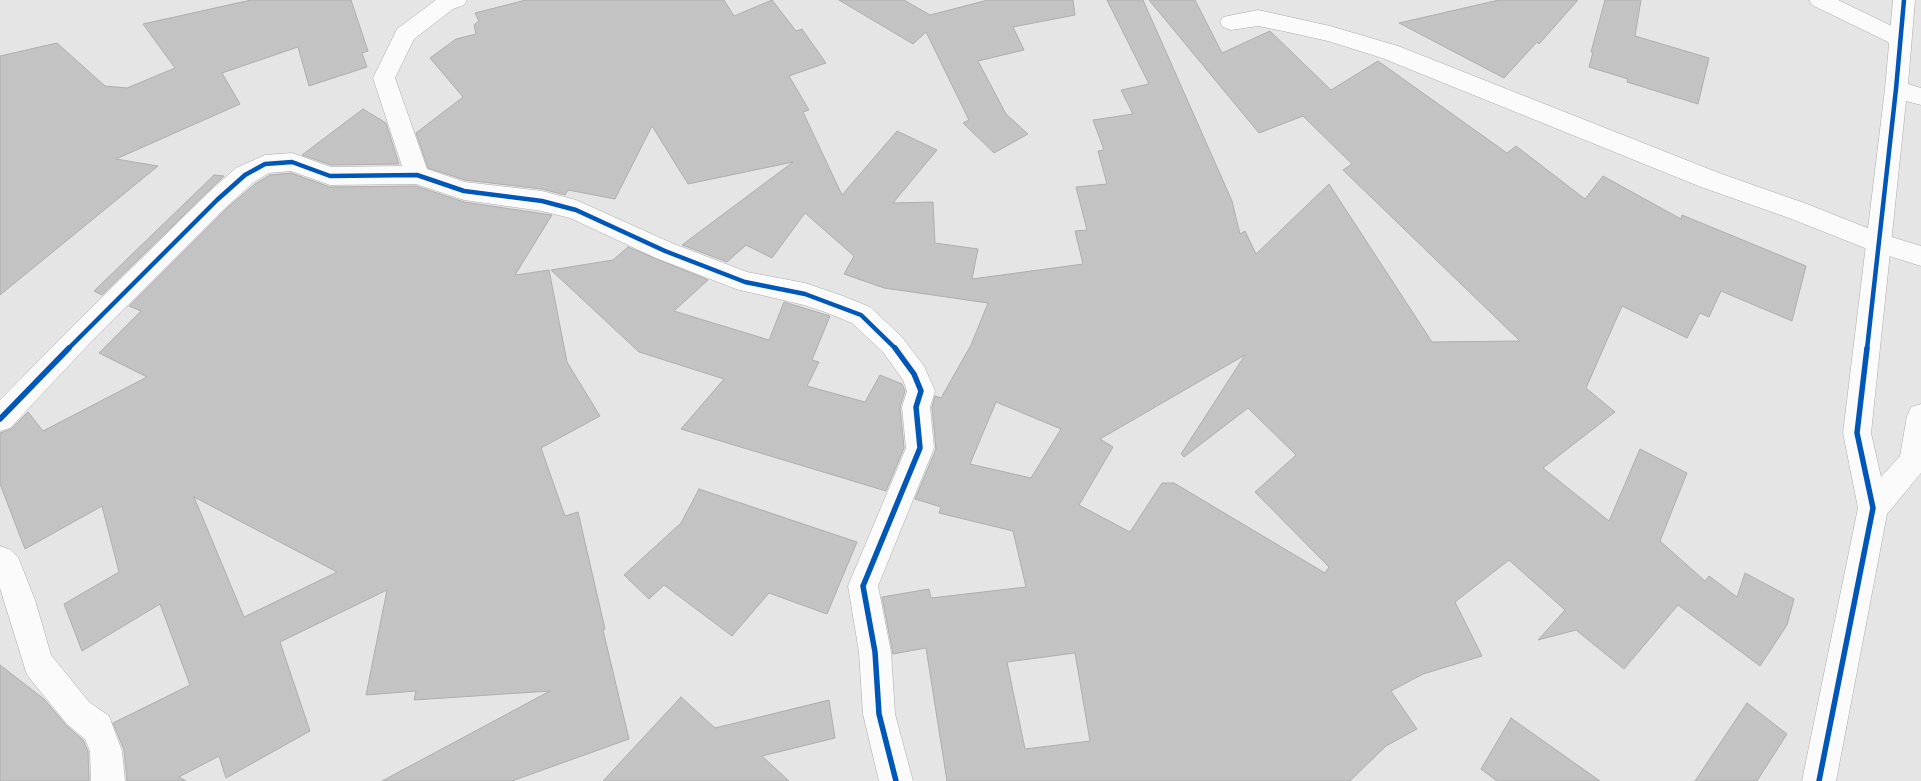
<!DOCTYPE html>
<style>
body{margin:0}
canvas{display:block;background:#e5e5e6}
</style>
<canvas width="1921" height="781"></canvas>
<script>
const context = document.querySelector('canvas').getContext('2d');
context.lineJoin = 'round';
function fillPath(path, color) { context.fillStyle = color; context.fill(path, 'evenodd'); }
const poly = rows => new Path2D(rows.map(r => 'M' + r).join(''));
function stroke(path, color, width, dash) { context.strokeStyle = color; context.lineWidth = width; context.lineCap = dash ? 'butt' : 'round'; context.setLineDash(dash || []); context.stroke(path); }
const building = poly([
 [251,0,351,0,368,51,362,53,367,67,309,86,298,47,222,73,240,104,116,159,158,166,0,295,0,56,57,43,105,86,127,88,175,68,143,24,251,0],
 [526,0,724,0,734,16,772,0,796,31,802,29,826,63,789,76,809,110,803,112,842,195,897,131,937,150,893,203,933,202,935,243,978,249,972,279,1083,264,1075,231,1087,230,1076,187,1107,184,1098,151,1104,150,1093,120,1133,114,1121,90,1149,84,1107,0,1143,0,1232,201,1240,234,1245,231,1256,254,1329,184,1432,342,1520,341,1343,170,1352,164,1303,116,1259,133,1149,0,1195,0,1222,53,1270,31,1331,90,1378,61,1507,153,1516,146,1585,199,1603,176,1681,219,1682,215,1806,266,1792,321,1721,291,1709,317,1700,313,1687,338,1622,306,1586,388,1615,412,1543,468,1609,521,1640,449,1687,473,1660,541,1705,581,1709,576,1737,597,1745,573,1794,599,1787,625,1760,666,1678,605,1624,669,1576,630,1538,640,1565,610,1509,560,1455,602,1482,656,1423,674,1391,691,1417,729,1386,746,1350,781,947,781,926,648,893,654,882,597,929,589,931,598,1026,587,1013,531,939,513,941,507,915,499,936,449,932,407,935,396,941,398,971,345,988,303,884,288,844,274,854,256,805,213,772,258,746,245,727,262,682,245,793,162,688,184,652,126,615,199,568,190,565,195,542,189,465,180,428,168,416,133,463,97,430,58,456,39,476,34,474,25,479,21,475,13,526,0],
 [1245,355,1181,454,1184,457,1248,408,1296,455,1255,492,1329,567,1325,573,1174,483,1162,483,1130,532,1079,505,1113,447,1100,439,1245,355],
 [996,402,1061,429,1031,478,970,464,996,402],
 [1075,653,1090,741,1025,749,1007,662,1075,653],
 [839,0,904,0,930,15,988,0,1073,0,1075,15,1013,27,1024,50,978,61,1006,114,1028,134,994,153,963,123,969,120,926,32,913,44,839,0],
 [1499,0,1578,0,1539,44,1537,42,1504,78,1399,23,1499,0],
 [1605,0,1641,0,1635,36,1709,58,1698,104,1627,82,1628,79,1589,67,1593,52,1591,52,1605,0],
 [363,109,386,123,399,164,331,165,302,155,363,109],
 [291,173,330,187,416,186,464,202,552,215,515,275,549,270,567,362,600,416,541,448,565,516,578,512,605,629,603,630,629,739,512,781,382,781,550,691,414,700,416,691,366,695,387,590,280,642,310,731,226,778,219,756,179,777,186,781,127,781,124,750,113,723,190,685,160,604,82,651,64,604,119,572,102,506,25,549,0,484,0,433,11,429,28,412,43,431,147,377,99,353,141,311,129,306,227,208,255,184,270,175,291,173],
 [194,497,337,572,244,617,194,497],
 [214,175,224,176,102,295,94,291,214,175],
 [628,247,708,280,674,311,769,340,784,302,830,316,812,360,819,362,807,386,865,402,880,375,902,384,905,391,900,407,904,448,886,491,681,429,724,379,639,352,551,270,613,260,628,247],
 [699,489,857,542,827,614,769,593,732,636,664,585,649,599,624,575,681,523,699,489],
 [0,665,44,699,66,725,83,740,88,751,89,781,0,781,0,665],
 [681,697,715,728,829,700,835,738,762,756,789,781,603,781,681,697],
 [1747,703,1787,734,1757,781,1695,781,1747,703],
 [1511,718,1600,781,1497,781,1481,769,1511,718]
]);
fillPath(building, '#c3c3c3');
stroke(building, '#afaeae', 1);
const minor = poly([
 [436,0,467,0,464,5,453,9,414,39,395,78,427,169,465,182,542,191,576,200,674,244,747,272,805,283,843,296,870,307,901,336,924,366,935,391,930,407,934,448,878,586,891,652,895,714,913,781,879,781,863,714,859,652,848,586,906,448,902,407,907,391,903,380,883,352,852,323,825,312,804,305,736,289,656,258,570,218,542,211,464,200,416,184,330,185,291,171,269,173,254,182,226,207,89,344,10,428,0,431,0,400,71,328,208,193,236,168,265,155,292,153,331,167,402,166,373,78,397,29,436,0],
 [1809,0,1838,0,1904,32,1911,43,1908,49,1900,51,1892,49,1888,42,1812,5,1809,0],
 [1258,10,1330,26,1398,46,1719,173,1807,204,1885,235,1921,246,1921,266,1870,250,1789,218,1701,187,1382,58,1328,41,1283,31,1258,26,1231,30,1223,27,1220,22,1223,17,1258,10],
 [0,546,11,550,18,557,35,600,51,655,89,702,109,716,122,751,125,781,91,781,90,751,85,739,67,724,27,675,0,588,0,546]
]);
const tertiary = poly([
 [1893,0,1915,0,1908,84,1921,88,1921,105,1906,101,1871,433,1881,477,1900,456,1907,416,1911,407,1921,404,1921,473,1887,514,1836,781,1802,781,1858,508,1843,433,1885,89,1893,0]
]);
stroke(minor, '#ababac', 1);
stroke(tertiary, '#ababac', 1);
fillPath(minor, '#fbfbfb');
fillPath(tertiary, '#fbfbfb');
stroke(poly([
 [68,349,217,200,245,175,265,164,292,162,330,176,417,175,464,191,542,201,576,210,665,251,745,282,805,294,861,315,896,349],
 [1867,349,1896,89,1904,0]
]), '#0057b8', 4.5);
stroke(poly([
 [895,348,914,374,921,391,916,407,920,448,863,586,875,652,879,714,896,781],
 [0,419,69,348],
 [1819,781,1873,508,1857,433,1867,348]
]), '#0057b8', 5.5);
</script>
